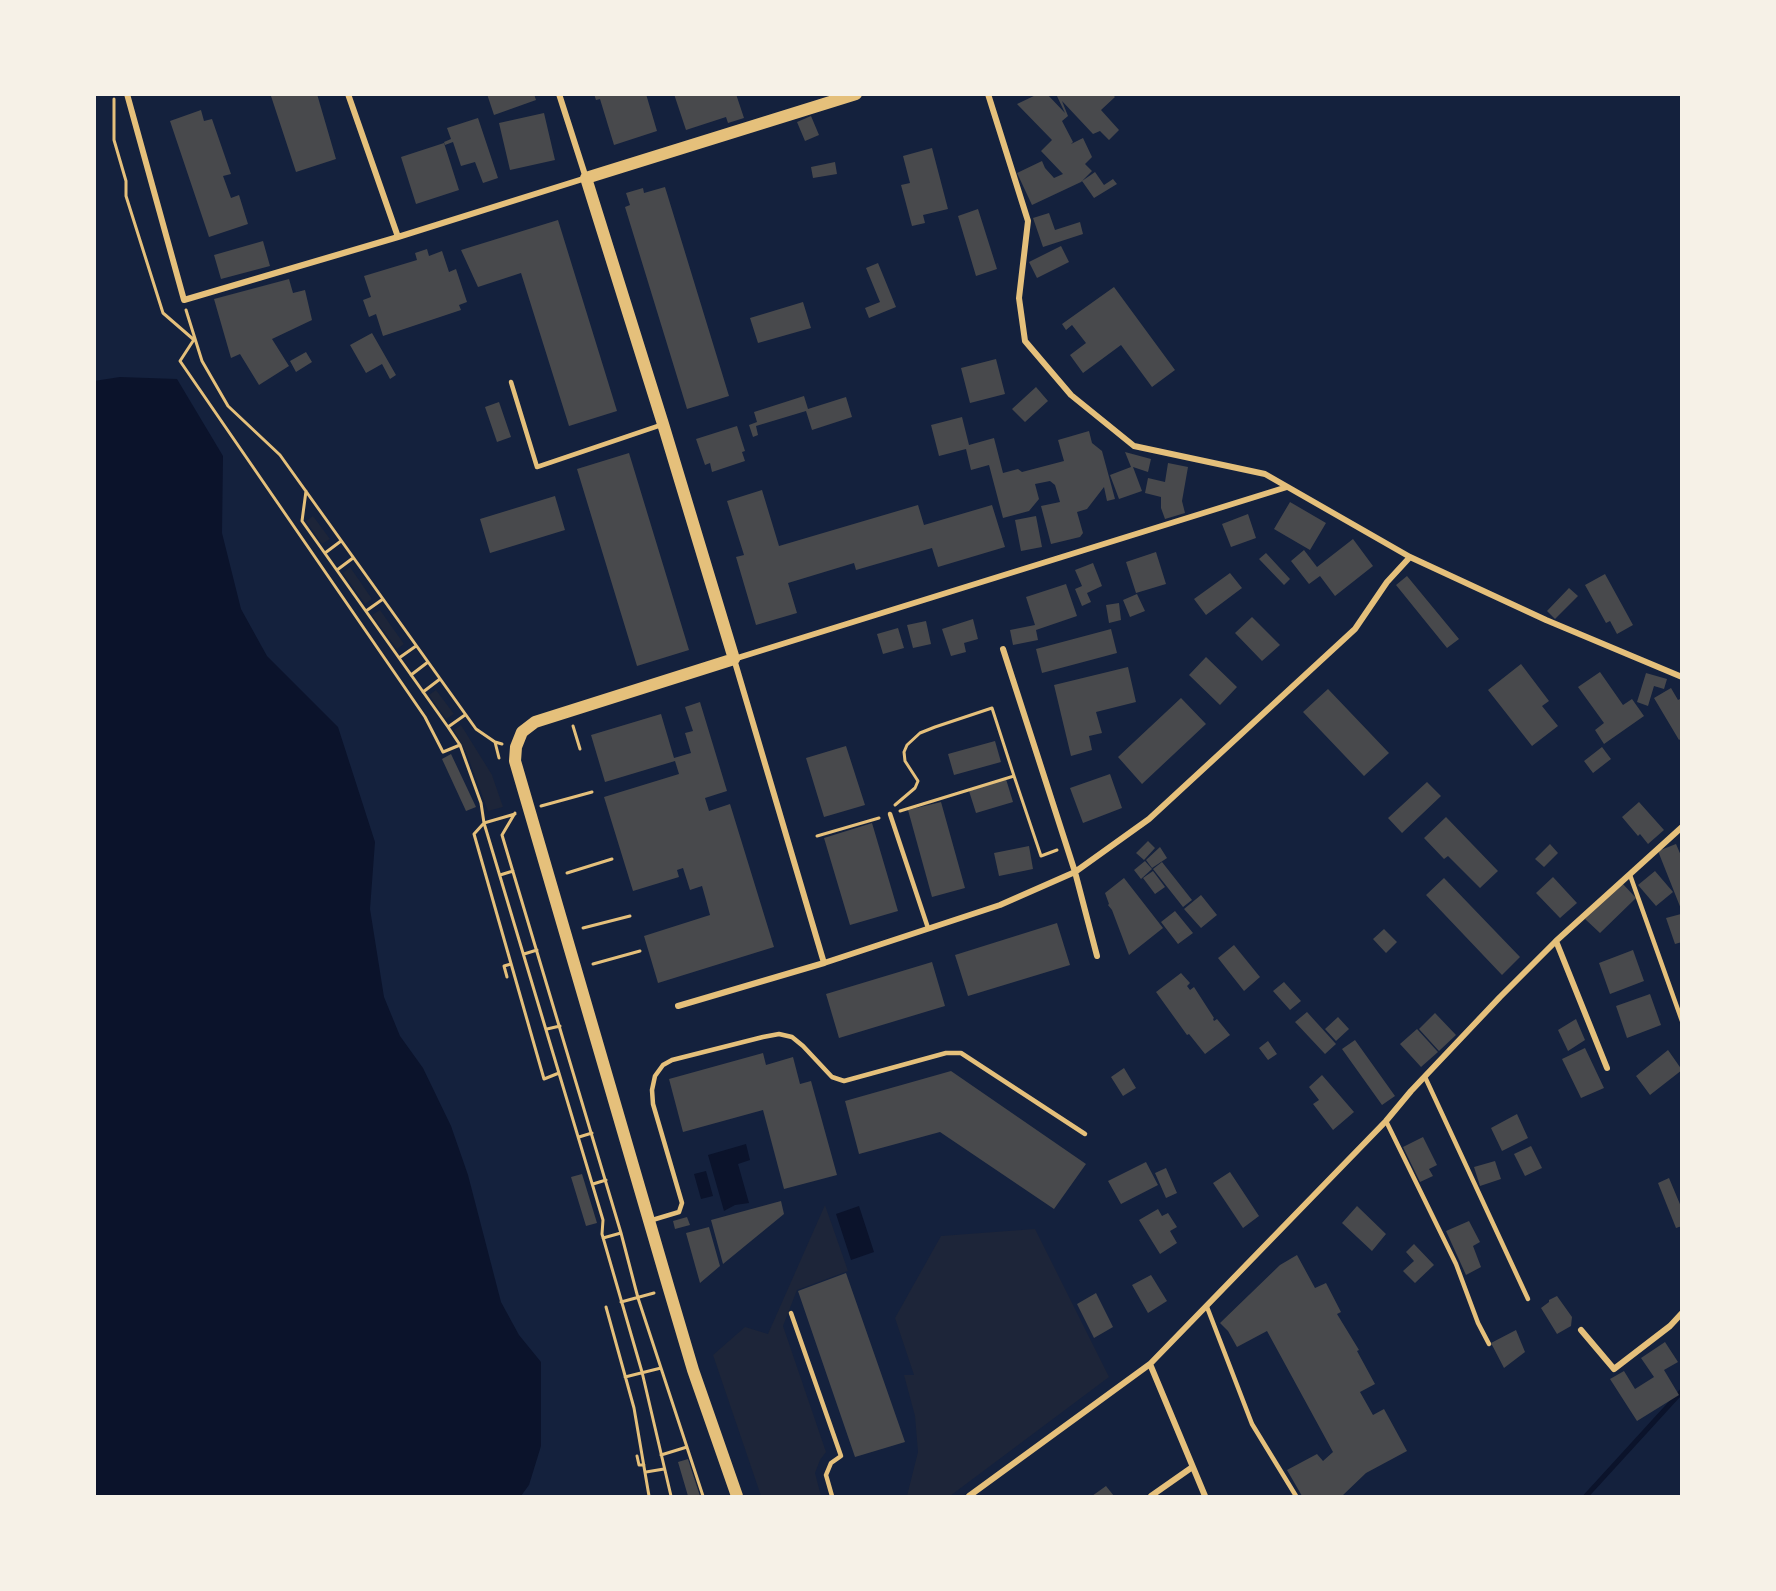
<!DOCTYPE html>
<style>
body{margin:0}
#map{position:relative;width:1776px;height:1591px;overflow:hidden;background:#14213d;font-family:Helvetica,sans-serif}
canvas{display:block}
.frame{position:absolute;inset:0;border:96px solid #f6f1e7;pointer-events:none}
</style>
<div id="map">
<canvas width="1776" height="1591"></canvas>
<div class="frame"></div>
</div>
<script>
const context = document.querySelector('canvas').getContext('2d');
context.lineJoin = 'round';
function fillPath(path, color) { context.fillStyle = color; context.fill(path, 'evenodd'); }
const poly = rows => new Path2D(rows.map(r => 'M' + r).join(''));
function stroke(path, color, width, dash) { context.strokeStyle = color; context.lineWidth = width; context.lineCap = dash ? 'butt' : 'round'; context.setLineDash(dash || []); context.stroke(path); }
fillPath(poly([
 [313,516,330,539,322,544,306,521],
 [350,567,372,599,365,604,343,573],
 [380,610,404,644,397,649,372,615],
 [436,690,454,714,446,719,429,695],
 [461,725,492,775,503,807,488,811,466,752,454,730],
 [825,1205,848,1271,797,1290,783,1326,826,1452,820,1460,815,1473,821,1496,761,1496,713,1355,745,1327,768,1334],
 [1035,1229,1109,1377,950,1496,907,1496,918,1452,915,1416,904,1375,914,1375,895,1318,941,1236]
]), '#1d2539');
fillPath(poly([
 [120,377,177,379,223,456,222,533,241,609,267,656,338,727,375,842,370,909,384,997,400,1036,423,1068,451,1126,468,1175,501,1302,519,1335,541,1362,541,1446,529,1485,521,1496,95,1496,94,381],
 [746,1144,750,1160,738,1164,749,1203,735,1205,724,1211,708,1155],
 [706,1171,713,1196,701,1199,694,1174],
 [859,1206,874,1252,851,1260,836,1214]
]), '#0b132b');
stroke(poly([
 [1586,1496,1682,1391]
]), '#0b132b', 5);
fillPath(poly([
 [276,94,317,94,336,159,296,172,271,96],
 [487,94,534,94,536,100,494,115],
 [594,94,646,94,657,131,614,145,600,99,596,100],
 [674,94,725,94,725,96,736,94,744,118,728,123,726,117,686,130],
 [1038,94,1047,94,1065,113,1056,94,1112,94,1115,97,1101,110,1119,130,1109,140,1100,131,1093,134,1062,101,1068,116,1062,121,1073,142,1071,144,1083,138,1092,157,1085,164,1092,171,1081,182,1032,205,1017,173,1042,161,1045,168,1054,178,1063,174,1041,151,1052,140,1017,104],
 [201,110,204,121,212,119,231,174,223,176,231,198,239,195,248,224,209,237,170,121],
 [544,113,555,160,510,170,499,123],
 [811,116,819,135,805,141,797,122],
 [478,118,498,178,483,183,475,162,461,166,453,142,445,145,444,142,451,139,447,128],
 [444,143,459,190,416,204,401,157],
 [932,148,948,209,923,215,925,223,912,226,901,185,910,183,903,156],
 [835,162,837,174,813,178,811,167],
 [1095,172,1104,185,1113,179,1117,184,1094,198,1082,181],
 [665,187,729,396,687,409,625,207,630,205,626,193,643,188,644,193],
 [978,209,997,269,976,276,958,216],
 [1049,213,1055,230,1080,222,1083,234,1043,247,1033,218],
 [558,220,617,411,569,426,521,273,478,287,461,250],
 [263,241,270,266,221,279,214,255],
 [1061,246,1069,262,1037,278,1029,262],
 [427,249,429,256,442,251,449,272,456,269,467,302,459,305,461,310,383,336,376,314,369,317,363,300,371,297,364,276,417,260,415,253],
 [878,263,896,307,869,318,865,308,880,302,866,268],
 [289,279,293,293,305,290,312,320,272,339,289,366,259,385,240,354,231,358,214,299],
 [1114,287,1175,370,1152,387,1121,345,1083,373,1070,355,1086,343,1072,325,1066,330,1062,324],
 [803,302,811,328,758,343,750,318],
 [372,333,396,375,390,379,382,364,366,373,350,345],
 [306,352,312,362,296,372,290,361],
 [996,359,1005,394,970,403,961,368],
 [1036,387,1048,401,1025,422,1012,409],
 [804,396,808,409,846,397,852,417,812,430,806,411,756,426,758,435,753,437,749,425,757,422,754,412],
 [499,402,511,437,497,442,485,407],
 [962,417,969,445,994,438,1003,473,1018,469,1022,472,1064,461,1058,440,1089,431,1092,443,1102,451,1115,499,1107,501,1104,487,1087,509,1077,512,1083,533,1080,537,1051,544,1041,506,1060,502,1055,485,1050,481,1035,484,1039,499,1029,511,1003,518,989,465,971,470,966,449,939,456,931,425],
 [737,426,745,451,742,452,745,461,712,472,710,463,705,465,696,439],
 [1125,452,1151,459,1148,472,1133,467,1142,491,1119,499,1110,475,1131,467],
 [629,453,689,650,637,666,577,469],
 [1168,463,1188,467,1182,501,1185,513,1165,519,1161,508,1161,497,1145,493,1148,478,1165,482],
 [762,490,779,546,918,505,924,525,992,505,1005,547,938,567,932,548,856,570,854,563,788,583,797,613,756,625,736,557,744,555,727,501],
 [555,496,565,530,490,553,480,519],
 [1290,502,1326,523,1310,550,1274,529],
 [1248,514,1256,538,1231,547,1222,524],
 [1036,516,1042,547,1021,551,1015,520],
 [1353,539,1373,566,1335,596,1320,576,1309,584,1291,561,1304,550,1317,567],
 [1156,552,1166,584,1136,593,1126,562],
 [1266,553,1290,579,1284,585,1259,559],
 [1093,563,1102,586,1087,593,1091,602,1082,606,1075,589,1082,586,1075,570],
 [1230,573,1242,588,1206,615,1194,599],
 [1605,574,1633,625,1617,634,1610,621,1606,623,1585,585],
 [1407,576,1459,639,1447,648,1396,585],
 [1066,584,1077,616,1036,630,1038,640,1013,645,1010,630,1035,625,1026,597],
 [1569,588,1578,596,1555,619,1547,611],
 [1137,594,1145,611,1130,617,1123,600],
 [1119,603,1121,620,1109,623,1106,605],
 [1252,617,1280,645,1262,661,1235,633],
 [973,619,978,639,964,643,966,652,951,656,942,629],
 [926,621,931,644,913,648,907,625],
 [898,628,904,648,883,654,877,634],
 [1111,629,1117,653,1042,673,1036,649],
 [1206,657,1237,687,1220,705,1189,675],
 [1521,664,1549,701,1542,706,1558,726,1532,746,1488,690],
 [1128,667,1136,702,1096,712,1102,733,1089,736,1092,750,1071,756,1054,685],
 [1600,672,1623,705,1632,699,1644,716,1604,744,1595,730,1604,723,1578,687],
 [1646,673,1667,679,1664,689,1654,686,1648,706,1637,702],
 [1671,688,1678,700,1682,698,1682,738,1679,740,1654,698],
 [1328,689,1389,753,1364,776,1303,712],
 [1181,698,1206,724,1142,784,1118,757],
 [700,702,727,791,705,798,709,811,730,804,774,947,658,983,644,936,710,915,706,900,702,886,690,890,683,868,677,870,679,877,633,891,604,797,679,774,675,761,605,782,591,735,661,714,674,758,691,753,685,733,693,731,685,707],
 [995,741,1001,762,954,775,948,754],
 [846,746,865,805,824,817,806,758],
 [1602,747,1611,759,1593,773,1584,761],
 [451,754,476,807,466,811,442,759],
 [1110,774,1122,808,1083,823,1070,788],
 [1006,779,1013,802,976,813,969,791],
 [1427,782,1441,796,1402,833,1388,818],
 [941,802,965,888,932,897,908,810],
 [1639,802,1664,830,1648,844,1640,834,1638,836,1622,817],
 [1446,817,1498,871,1480,888,1448,856,1444,859,1424,838],
 [872,823,898,911,850,925,824,838],
 [1148,841,1155,848,1144,860,1136,853],
 [1550,844,1558,853,1544,867,1535,859],
 [1676,844,1682,858,1681,909,1658,851],
 [1029,846,1033,869,999,876,994,853],
 [1160,847,1167,858,1152,868,1146,860],
 [1145,861,1152,869,1141,879,1134,870],
 [1162,862,1192,900,1183,907,1153,869],
 [1153,871,1165,887,1155,894,1143,878],
 [1655,871,1673,892,1656,906,1638,885],
 [1553,877,1577,903,1560,918,1536,893],
 [1124,878,1163,928,1129,955,1112,910,1108,905,1109,904,1105,893],
 [1444,878,1520,957,1502,975,1426,895],
 [1622,883,1636,898,1600,933,1585,919],
 [1201,895,1217,915,1201,928,1184,909],
 [1175,911,1193,933,1178,944,1161,922],
 [1681,914,1682,942,1675,944,1666,918],
 [1057,923,1070,965,968,996,955,955],
 [1384,929,1397,942,1386,953,1373,939],
 [1234,945,1260,977,1244,991,1218,958],
 [1633,950,1644,981,1610,994,1599,963],
 [932,962,945,1006,839,1038,826,994],
 [1181,973,1190,983,1187,986,1190,990,1194,987,1214,1018,1213,1019,1214,1021,1217,1019,1230,1035,1205,1054,1189,1034,1187,1035,1156,992],
 [1284,982,1301,1001,1290,1010,1273,991],
 [1650,994,1661,1025,1627,1038,1616,1006],
 [1307,1012,1336,1044,1325,1054,1295,1022],
 [1435,1013,1456,1035,1439,1051,1419,1029],
 [1338,1017,1349,1029,1336,1041,1325,1029],
 [1576,1019,1585,1040,1568,1051,1558,1030],
 [1417,1029,1438,1052,1421,1067,1400,1044],
 [1355,1040,1395,1096,1382,1105,1342,1049],
 [1268,1041,1277,1054,1268,1060,1259,1048],
 [1585,1048,1604,1088,1581,1098,1562,1059],
 [1668,1050,1682,1070,1650,1095,1636,1076],
 [763,1053,766,1065,793,1057,800,1084,811,1081,837,1175,784,1189,763,1110,683,1132,669,1079],
 [1124,1068,1136,1088,1123,1096,1111,1077],
 [951,1071,1086,1164,1054,1209,940,1132,859,1154,845,1101],
 [1322,1075,1354,1112,1333,1130,1313,1104,1319,1100,1309,1087],
 [1517,1114,1528,1138,1502,1151,1491,1128],
 [1423,1137,1437,1165,1429,1169,1433,1176,1420,1182,1403,1147],
 [1531,1146,1542,1168,1525,1176,1514,1154],
 [1495,1161,1501,1179,1480,1186,1474,1167],
 [1146,1162,1158,1185,1121,1204,1108,1181],
 [1166,1168,1177,1193,1166,1198,1155,1173],
 [1230,1172,1259,1216,1243,1228,1213,1183],
 [582,1174,597,1223,586,1226,571,1177],
 [1669,1178,1682,1209,1682,1226,1676,1228,1658,1183],
 [781,1201,784,1214,723,1264,711,1220],
 [1357,1206,1386,1234,1372,1251,1342,1223],
 [1158,1209,1162,1216,1168,1213,1177,1227,1170,1231,1177,1243,1160,1254,1139,1220],
 [687,1217,690,1225,675,1229,673,1221],
 [1469,1221,1480,1242,1473,1246,1481,1267,1466,1275,1446,1231],
 [709,1227,720,1266,700,1283,686,1233],
 [1414,1244,1434,1265,1415,1283,1403,1271,1414,1261,1406,1252],
 [1297,1255,1315,1288,1326,1283,1341,1312,1337,1314,1359,1350,1357,1351,1375,1384,1360,1392,1373,1415,1384,1409,1407,1451,1366,1473,1342,1496,1302,1496,1287,1470,1317,1454,1323,1461,1333,1452,1267,1331,1237,1347,1228,1331,1220,1323,1280,1265],
 [846,1273,905,1442,855,1457,798,1291],
 [1151,1275,1167,1301,1148,1313,1132,1285],
 [1096,1293,1113,1327,1094,1338,1077,1304],
 [1557,1296,1572,1317,1571,1326,1557,1334,1541,1308,1549,1302,1549,1300],
 [1516,1330,1525,1352,1504,1368,1491,1343],
 [1665,1342,1678,1362,1664,1370,1679,1395,1637,1421,1610,1379,1624,1371,1635,1389,1654,1377,1641,1358],
 [688,1459,700,1496,688,1496,678,1462],
 [1106,1486,1114,1496,1092,1496]
]), '#48494c');
stroke(poly([
 [114,99,114,140,126,181,126,196,163,313,193,339],
 [186,310,202,361,228,406,280,455,476,729,495,742,502,744],
 [193,341,180,361,425,717,443,752,460,745],
 [306,491,302,521,448,727],
 [325,553,341,541],
 [337,570,353,558],
 [366,611,383,599],
 [399,658,416,646],
 [411,675,428,662],
 [423,692,440,679],
 [465,715,448,727,460,745,481,803,484,823,603,1220,602,1234,642,1372,671,1496],
 [573,726,580,749],
 [495,742,499,758],
 [895,805,915,788,918,781,905,761,904,752,907,745,920,733,935,727,992,708,1014,776],
 [541,806,592,792],
 [900,811,1014,776,1041,856,1057,850],
 [515,813,502,835,621,1233,638,1298,703,1496],
 [515,814,484,823,474,834,544,1079,559,1073],
 [817,836,879,818],
 [567,873,612,859],
 [500,875,513,871],
 [583,928,630,916],
 [524,954,537,950],
 [593,964,640,951],
 [507,977,504,966,511,964],
 [547,1029,560,1026],
 [579,1137,592,1133],
 [593,1184,606,1180],
 [603,1238,621,1233],
 [621,1302,654,1293],
 [606,1307,634,1408,649,1496],
 [625,1377,661,1368],
 [661,1455,687,1447],
 [637,1456,639,1465,644,1465],
 [646,1472,664,1469]
]), '#e5c07b', 3);
stroke(poly([
 [511,382,537,467,661,425],
 [890,814,928,928],
 [1630,875,1682,1021],
 [1425,1077,1528,1299],
 [1386,1121,1456,1264,1478,1323,1489,1344],
 [649,1221,679,1212,682,1203,653,1104,652,1090,655,1076,663,1065,672,1060,763,1037,779,1034,792,1037,803,1046,832,1077,844,1081,946,1053,961,1053,1085,1134],
 [1207,1307,1252,1424,1296,1496],
 [791,1313,841,1456,831,1463,826,1475,832,1496]
]), '#e5c07b', 4.5);
stroke(poly([
 [127,94,184,300,398,237,586,178,559,94],
 [348,94,398,237],
 [988,94,1028,221,1019,298,1025,341,1071,395,1134,446,1265,474,1410,557,1546,620,1682,677],
 [1003,649,1075,872,1097,956],
 [1556,941,1607,1068],
 [824,963,734,659,1287,487],
 [678,1006,824,963,1000,905,1075,872,1149,819,1355,629,1387,582,1410,557],
 [1581,1330,1614,1369,1670,1326,1682,1313],
 [1150,1364,1205,1496],
 [969,1496,1150,1364,1386,1121,1411,1091,1500,997,1556,941,1682,827],
 [1151,1496,1191,1468]
]), '#e5c07b', 6);
stroke(poly([
 [737,1496,693,1370,669,1289,515,761,516,747,522,732,535,722,734,659,663,424,586,178,856,94]
]), '#e5c07b', 12);
</script>
